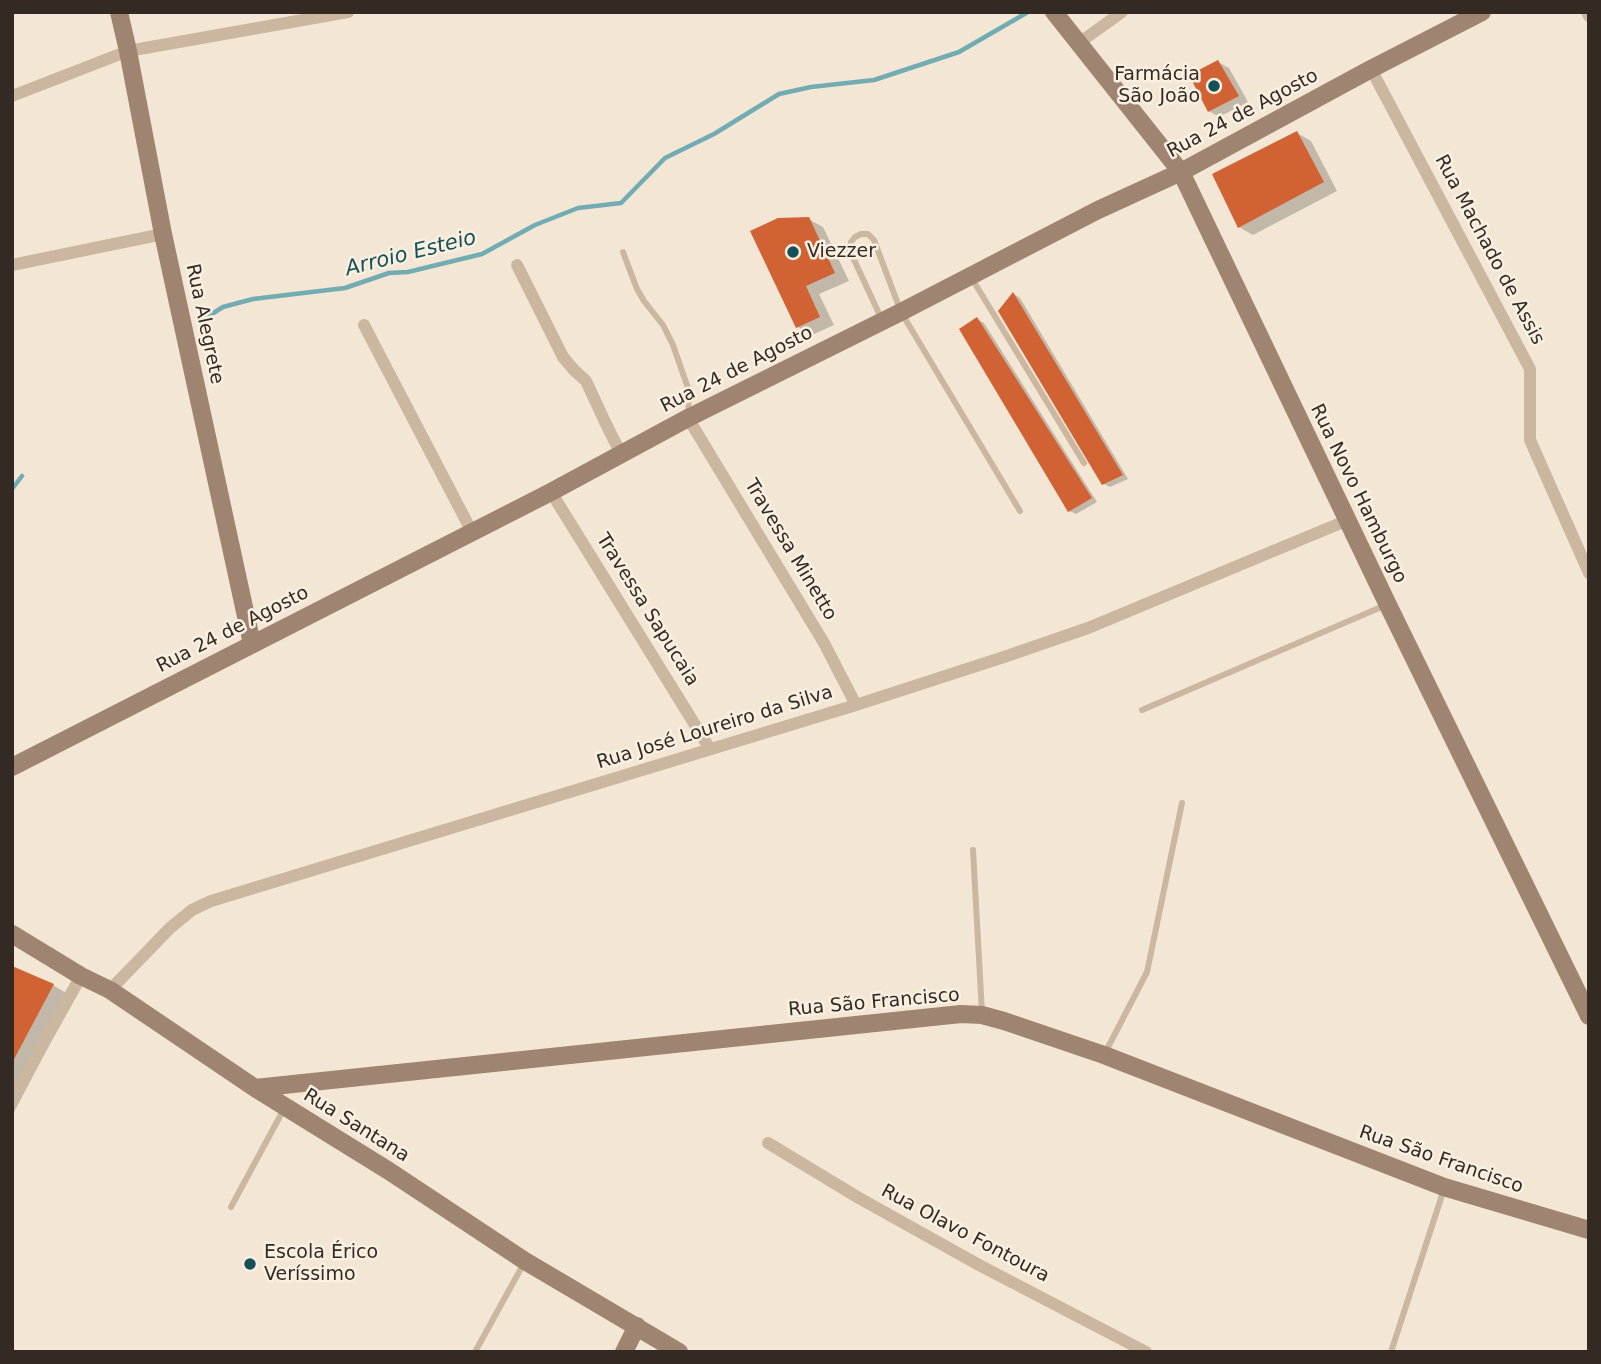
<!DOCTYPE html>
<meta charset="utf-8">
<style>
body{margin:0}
#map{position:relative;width:1601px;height:1364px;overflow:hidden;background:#f3e6d4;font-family:"DejaVu Sans",sans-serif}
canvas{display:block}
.frame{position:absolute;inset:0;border:14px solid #342a24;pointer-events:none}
</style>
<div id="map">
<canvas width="1601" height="1364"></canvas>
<div class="frame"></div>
</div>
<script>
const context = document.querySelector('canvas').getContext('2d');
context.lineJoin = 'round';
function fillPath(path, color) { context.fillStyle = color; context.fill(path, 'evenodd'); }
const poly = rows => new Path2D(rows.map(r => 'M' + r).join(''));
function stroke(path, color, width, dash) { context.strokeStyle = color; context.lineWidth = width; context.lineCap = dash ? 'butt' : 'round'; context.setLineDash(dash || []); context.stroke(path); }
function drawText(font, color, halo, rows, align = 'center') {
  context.font = font + ' "DejaVu Sans",sans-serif'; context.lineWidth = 5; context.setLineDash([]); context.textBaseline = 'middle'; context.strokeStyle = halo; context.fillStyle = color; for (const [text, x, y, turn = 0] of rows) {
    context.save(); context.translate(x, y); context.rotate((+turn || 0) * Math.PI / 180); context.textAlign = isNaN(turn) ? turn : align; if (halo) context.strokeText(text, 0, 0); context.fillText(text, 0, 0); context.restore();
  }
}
fillPath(poly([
 [1218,62,1229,68,1248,102,1219,117,1209,111],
 [1297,133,1311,141,1337,191,1253,235,1239,227],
 [808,219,823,227,849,281,819,294,834,325,812,335,798,327],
 [1014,294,1020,298,1128,479,1110,487,1104,484],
 [977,319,984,323,1097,502,1076,514,1069,511],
 [12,968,53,985,74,998,12,1116]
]), '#0003');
stroke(poly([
 [207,317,223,307,253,299,345,288,389,273,408,272,482,254,535,225,578,208,621,203,665,158,714,134,779,94,811,87,874,80,959,52,1028,12],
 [12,489,22,476]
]), '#71acb2', 4.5);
fillPath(poly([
 [1218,60,1239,96,1208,112,1189,75],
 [1297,131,1324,182,1238,228,1212,174],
 [809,217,835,273,806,286,820,317,796,328,750,231,778,218],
 [1013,292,1123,475,1102,485,998,311],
 [977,317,1092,498,1068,512,959,329],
 [12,966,54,984,12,1063]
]), '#d16234');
stroke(poly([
 [623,252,637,289,644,301,663,325,673,345,689,391,688,416],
 [971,277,1084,463],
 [882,320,850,251,851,242,855,237,861,234,868,234,874,240,901,312,1020,511],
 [1142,710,1386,605],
 [973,850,982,1013],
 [1105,1053,1147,972,1182,803],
 [231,1207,285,1107],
 [475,1352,524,1263],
 [1391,1352,1444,1189]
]), '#cbb6a0', 6);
stroke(poly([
 [1587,12,1589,16],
 [1079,43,1122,12],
 [1371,69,1530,369,1530,440,1589,573],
 [12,96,128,51,348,12],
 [12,265,163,234],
 [517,265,563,357,574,370,586,381,606,424,621,454],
 [364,325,472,532],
 [688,418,824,643,856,705],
 [551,492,710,749],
 [110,990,170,928,192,910,211,901,856,705,1007,656,1088,628,1348,520],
 [12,1100,81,976],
 [768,1143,859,1198,979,1265,1146,1352]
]), '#cbb6a0', 12);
stroke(poly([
 [119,12,128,51,163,234,252,644],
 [1054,12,1181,172,1388,605,1589,1016],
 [12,767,551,492,688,418,901,312,1098,210,1181,172,1371,69,1482,12],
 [12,934,81,976,110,990,255,1088,389,1171,525,1261,679,1352],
 [255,1088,961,1014,982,1015,1004,1021,1104,1055,1444,1187,1589,1230],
 [624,1352,637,1326]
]), '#9f8471', 18);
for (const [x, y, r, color] of [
 [1214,86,7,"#165159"],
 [793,252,7,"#165159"],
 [250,1264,7,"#165159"]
]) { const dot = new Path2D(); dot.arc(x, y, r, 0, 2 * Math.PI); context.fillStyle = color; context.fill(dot); stroke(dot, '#faf0e1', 2.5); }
drawText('19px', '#342a24', '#faf0e1', [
 ["Farmácia",1200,75,"right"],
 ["São João",1200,97,"right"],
 ["Viezzer",807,252],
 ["Escola Érico",264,1253],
 ["Veríssimo",264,1275]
], 'left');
drawText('19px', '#342a24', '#faf0e1', [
 ["Rua 24 de Agosto",1243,114,-28],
 ["Rua Machado de Assis",1489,250,62],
 ["Rua Alegrete",204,324,78],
 ["Rua 24 de Agosto",737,370,-27],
 ["Rua Novo Hamburgo",1358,494,64],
 ["Travessa Minetto",790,550,59],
 ["Travessa Sapucaia",647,610,58],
 ["Rua 24 de Agosto",233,630,-27],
 ["Rua José Loureiro da Silva",715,728,-17],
 ["Rua São Francisco",874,1003,-5],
 ["Rua Santana",356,1126,32],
 ["Rua São Francisco",1441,1160,19],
 ["Rua Olavo Fontoura",965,1234,28]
]);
drawText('italic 21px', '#165159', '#faf0e1', [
 ["Arroio Esteio",411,254,-14]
]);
</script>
